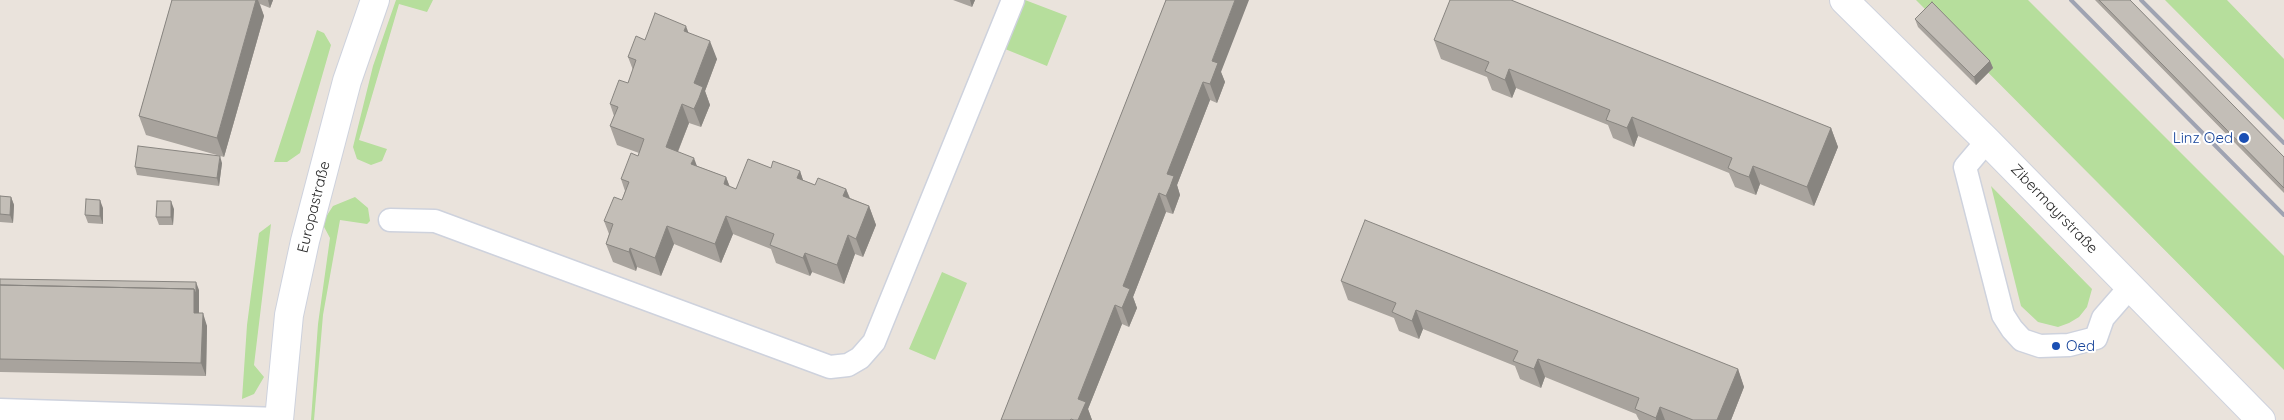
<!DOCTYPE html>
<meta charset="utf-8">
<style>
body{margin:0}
canvas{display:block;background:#eae3dc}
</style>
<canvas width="2284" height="420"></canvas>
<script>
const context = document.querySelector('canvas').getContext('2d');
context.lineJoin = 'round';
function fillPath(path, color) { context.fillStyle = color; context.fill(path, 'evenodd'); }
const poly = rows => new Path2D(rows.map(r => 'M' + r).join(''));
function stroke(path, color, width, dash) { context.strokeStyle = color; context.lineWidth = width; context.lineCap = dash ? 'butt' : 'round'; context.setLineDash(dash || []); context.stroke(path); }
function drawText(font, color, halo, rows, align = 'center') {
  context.font = font + ' Quicksand,sans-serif'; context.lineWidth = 4; context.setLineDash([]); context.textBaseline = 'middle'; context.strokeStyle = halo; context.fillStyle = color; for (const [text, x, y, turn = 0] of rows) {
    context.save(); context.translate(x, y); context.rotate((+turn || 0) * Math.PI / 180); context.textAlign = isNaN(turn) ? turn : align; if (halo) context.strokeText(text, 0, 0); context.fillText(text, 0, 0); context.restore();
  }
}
fillPath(poly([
 [396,0,433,0,427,12,399,4,359,140,387,149,382,161,371,165,357,159,353,147,373,66],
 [1025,0,1067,16,1047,66,1005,49],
 [1916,0,2028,0,2284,256,2284,370],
 [2165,0,2227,0,2284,59,2284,120],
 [317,30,324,33,331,45,300,153,287,162,274,162],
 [1991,186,2092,289,2087,307,2079,317,2069,323,2058,327,2038,322,2021,306],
 [355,197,368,208,370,221,367,224,340,220,323,315,314,420,311,420,318,324,330,238,322,223,333,206],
 [271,224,254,365,264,377,254,394,242,399,247,325,259,233],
 [942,272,967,283,935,360,909,349]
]), '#b6de9c');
const service = poly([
 [1987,141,1965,167,2003,315,2012,329,2022,340,2040,346,2069,345,2096,338,2103,318,2130,287],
 [390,220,435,221,830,367,848,365,860,358,874,342,1013,0],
 [0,410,279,419]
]);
const minor = poly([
 [1844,0,1987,141,2261,420],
 [279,420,289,315,305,241,347,81,375,0]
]);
stroke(service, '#ced2dd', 25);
stroke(minor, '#ced2dd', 30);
stroke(service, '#fff', 22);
stroke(minor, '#fff', 28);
stroke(poly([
 [2071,0,2284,215],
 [2141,0,2284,143]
]), '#9fa3b2', 4);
fillPath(poly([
 [172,0,273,0,270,8,260,4,264,16,224,157,146,135,139,116],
 [953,0,975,0,972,7],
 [1166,0,1221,72,1225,82,1217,103,1210,100,1177,185,1180,195,1176,206,1173,214,1166,212,1133,297,1137,308,1129,327,1122,324,1088,409,1092,420,1001,420],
 [2095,0,2130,0,2284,157,2284,193],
 [1915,19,1990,61,1993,68,1976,85,1918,27],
 [689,33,717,59,705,91,710,105,705,117,701,127,689,123,678,152,697,166,726,177,730,187,736,189,771,168,800,171,803,180,815,185,846,189,850,198,869,206,876,225,863,257,855,254,844,284,812,272,810,276,776,263,771,249,733,234,721,263,674,244,661,276,637,267,636,271,613,262,606,244,609,234,604,221,622,200,625,191,621,179,638,156,639,153,617,145,610,126,614,116,610,104,628,83,633,70,628,57,645,40],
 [1434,40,1831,128,1838,147,1814,206,1760,184,1756,195,1735,187,1729,173,1638,136,1634,147,1613,138,1608,125,1516,88,1512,98,1492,90,1487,77,1441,59],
 [222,163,219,186,137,175,135,167],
 [0,196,11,197,14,205,13,223,0,222],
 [103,208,103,224,88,223,85,215],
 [174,209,173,225,159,225,156,217],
 [0,279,199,290,199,313,207,326,206,376,0,372],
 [1341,281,1738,369,1744,387,1731,420,1639,420,1636,414,1545,377,1541,388,1520,379,1515,366,1423,329,1419,339,1399,331,1394,318,1348,300]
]), '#a8a39d');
fillPath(poly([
 [256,0,258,0,264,16,224,157,217,138],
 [268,0,273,0,270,8],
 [970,0,975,0,972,7],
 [1235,0,1249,0,1221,72,1225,82,1217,103,1210,84,1212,61],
 [686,26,693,45,684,31],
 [710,41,717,59,705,91,710,105,701,127,694,109,694,83],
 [1990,61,1993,68,1976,85,1974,77],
 [1509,69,1516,88,1512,98,1505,80],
 [1203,82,1210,100,1177,185,1180,195,1173,214,1166,196,1167,174],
 [682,104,689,123,672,166,666,147],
 [1632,117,1638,136,1634,147,1627,128],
 [1831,128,1838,147,1814,206,1807,187],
 [220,156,222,163,219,186,217,178],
 [694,158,701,177,691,164],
 [1753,166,1760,184,1756,195,1749,177],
 [800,171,806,189,797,178],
 [726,177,733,196,724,184],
 [846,189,853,207,843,196],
 [1159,193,1166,212,1133,297,1137,308,1129,327,1122,308,1123,286],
 [11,197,14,205,13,223,10,215],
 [100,200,103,208,103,224,100,216],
 [171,201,174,209,173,225,171,217],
 [869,206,876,225,863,257,856,239],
 [726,216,733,234,721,263,715,244],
 [667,226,674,244,661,276,655,258],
 [848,235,855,254,844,284,837,265],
 [630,248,637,267,636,271,629,252],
 [805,253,812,272,810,276,803,258],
 [196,282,199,290,199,326,194,313,194,289],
 [1115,305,1122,324,1088,409,1092,420,1078,420,1078,399],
 [1416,310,1423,329,1419,339,1412,321],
 [203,313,207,326,206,376,201,363],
 [1538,359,1545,377,1541,388,1534,369],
 [1738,369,1744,387,1731,420,1717,420],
 [1660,407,1665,420,1656,420,1656,418]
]), '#888580');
const building = poly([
 [172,0,256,0,217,138,139,116,172,0],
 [1166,0,1235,0,1212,61,1218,63,1210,84,1203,82,1167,174,1174,176,1170,187,1166,196,1159,193,1123,286,1130,289,1122,308,1115,305,1078,399,1086,402,1078,420,1074,420,1071,419,1070,420,1001,420,1166,0],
 [1450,0,1511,0,1831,128,1807,187,1753,166,1749,177,1738,173,1728,168,1732,158,1632,117,1627,128,1617,124,1606,120,1610,110,1509,69,1505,80,1485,71,1489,62,1434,40,1450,0],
 [2099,0,2130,0,2284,157,2284,188,2099,0],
 [1932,2,1990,61,1974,77,1915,19,1932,2],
 [655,13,686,26,684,31,710,41,694,83,703,87,699,98,694,109,682,104,666,147,694,158,691,164,726,177,724,184,736,189,748,159,771,168,773,161,800,171,797,178,815,185,818,178,846,189,843,196,869,206,856,239,848,235,837,265,805,253,803,258,770,245,774,234,726,216,715,244,667,226,655,258,630,248,629,252,606,244,613,224,604,221,614,197,622,200,629,182,621,179,631,153,638,156,644,139,610,126,618,107,610,104,619,80,628,83,636,60,628,57,636,36,645,40,655,13],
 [138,146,220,156,217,178,135,167,138,146],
 [0,196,11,197,10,215,0,214,0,196],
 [86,199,100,200,100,216,85,215,86,199],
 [157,201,171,201,171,217,156,217,157,201],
 [1365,220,1738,369,1717,420,1693,420,1660,407,1656,418,1635,409,1639,398,1538,359,1534,369,1513,361,1518,351,1416,310,1412,321,1392,312,1396,303,1341,281,1365,220],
 [0,279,196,282,196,294,194,289,0,285,0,279],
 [0,285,194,289,194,313,203,313,201,363,0,359,0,285]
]);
fillPath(building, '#c3beb7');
stroke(building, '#888580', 1);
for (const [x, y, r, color] of [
 [2244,138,6,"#1a4fb4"],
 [2056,346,5,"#1a4fb4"]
]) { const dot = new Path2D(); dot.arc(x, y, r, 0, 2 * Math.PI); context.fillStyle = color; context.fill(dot); stroke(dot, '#fff', 2); }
drawText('15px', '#164399', '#fff', [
 ["Linz Oed",2233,138],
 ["Oed",2066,346,"left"]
], 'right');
drawText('15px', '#292929', '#fff', [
 ["Europastraße",314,207,-76],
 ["Zibermayrstraße",2054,209,46]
]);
</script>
